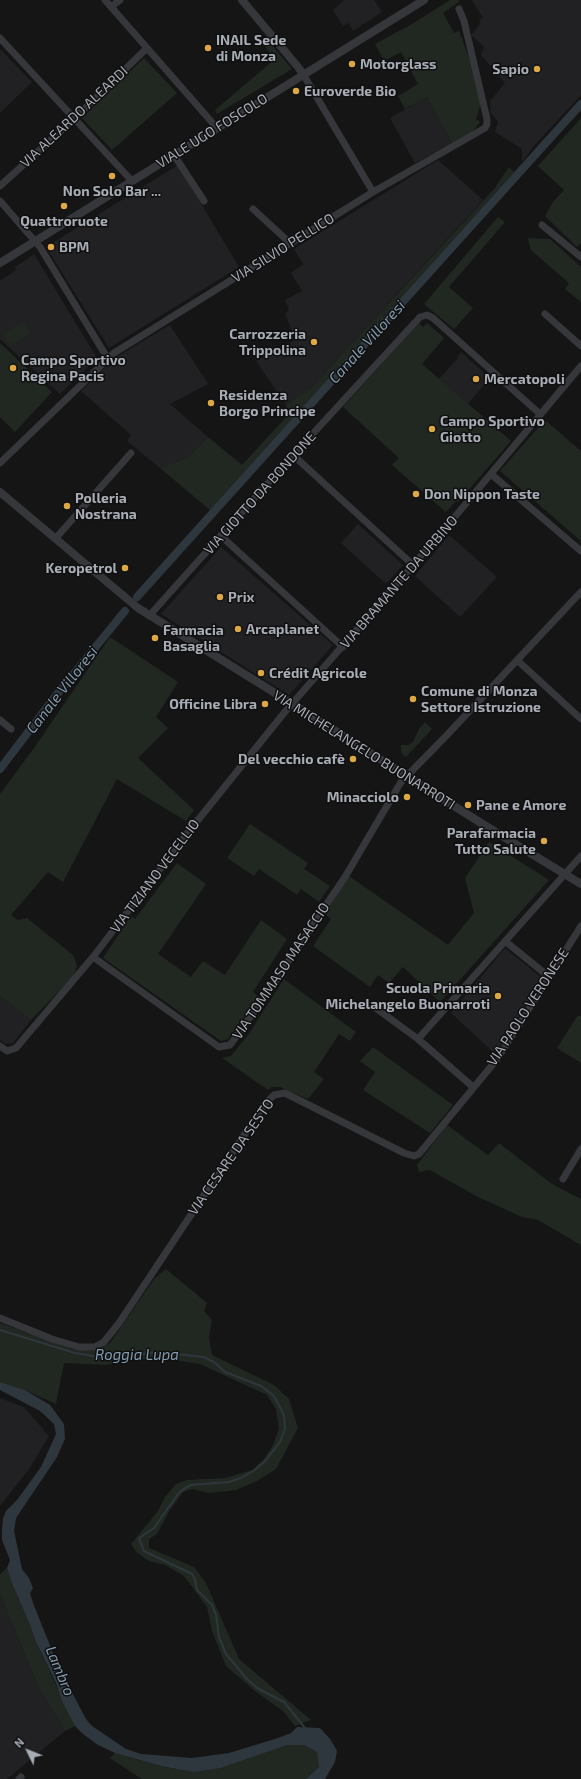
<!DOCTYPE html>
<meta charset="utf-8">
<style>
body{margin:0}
#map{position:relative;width:581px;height:1779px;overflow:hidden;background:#151516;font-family:"Exo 2",sans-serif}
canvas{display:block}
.north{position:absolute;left:8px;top:1731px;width:40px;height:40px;-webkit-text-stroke:3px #101011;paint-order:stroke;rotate:313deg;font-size:11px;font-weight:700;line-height:16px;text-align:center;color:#a8acb5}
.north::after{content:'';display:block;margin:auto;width:14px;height:18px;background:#a8acb5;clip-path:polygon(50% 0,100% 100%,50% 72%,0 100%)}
</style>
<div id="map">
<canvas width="581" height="1779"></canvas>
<div class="north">N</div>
</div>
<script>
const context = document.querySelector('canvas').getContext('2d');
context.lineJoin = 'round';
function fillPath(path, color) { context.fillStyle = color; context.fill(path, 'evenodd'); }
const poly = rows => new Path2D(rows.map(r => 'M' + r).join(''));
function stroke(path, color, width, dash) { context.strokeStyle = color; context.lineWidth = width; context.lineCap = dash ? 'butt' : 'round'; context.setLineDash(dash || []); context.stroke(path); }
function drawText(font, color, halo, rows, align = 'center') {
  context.font = font + ' "Exo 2",sans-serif'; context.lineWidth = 3; context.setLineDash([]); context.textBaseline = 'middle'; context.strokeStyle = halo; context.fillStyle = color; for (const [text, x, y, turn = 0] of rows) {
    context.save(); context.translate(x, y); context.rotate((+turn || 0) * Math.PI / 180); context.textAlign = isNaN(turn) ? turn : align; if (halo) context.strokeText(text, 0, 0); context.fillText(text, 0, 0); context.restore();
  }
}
fillPath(poly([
 [344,0,374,0,382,12,353,31,349,23,343,26,333,10],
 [472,0,581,0,581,95,533,147,522,162,522,149,495,132,498,122,491,113,490,101,505,83,481,55,484,47,471,35,480,24,479,20,483,18],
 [0,49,32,82,0,113],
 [427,97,452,143,415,163,390,118],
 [438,160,483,200,312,387,286,405,256,361,295,340,285,313,289,310,285,300,302,291,291,273,303,264,294,249],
 [178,165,239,267,109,348,46,247],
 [34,254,97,358,60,394,0,339,0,281,16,270,15,267],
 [170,325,208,384,170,404,208,437,188,457,160,468,127,441,131,435,81,391,115,358],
 [461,352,490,378,468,404,439,379,458,358,457,357],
 [358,524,403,565,386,584,341,543],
 [449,535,497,577,460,617,415,576],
 [221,547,333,645,289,695,161,614],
 [505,948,543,979,495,1054,451,1013],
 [0,996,31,1020,13,1043,5,1044,0,1040],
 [0,1398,24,1407,49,1436,29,1469,0,1506],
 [0,1594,38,1686,65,1731,7,1779,0,1779]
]), '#212123');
fillPath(poly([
 [450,0,458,0,459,2,443,13,454,33,459,31,469,58,481,103,476,119,480,122,472,132,452,143,427,97,405,109,398,96,418,84,401,52,384,61,375,44,412,24],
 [267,39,292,69,217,114,215,110,275,59,262,43],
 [144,58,177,93,112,150,82,118],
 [581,118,581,243,577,247,545,216,553,202,564,190,538,166],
 [509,167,514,172,210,510,160,468,188,457,208,437,242,465,289,414,286,405,312,387,494,189],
 [498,217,505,222,449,287,473,308,454,329,424,304],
 [528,238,550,239,581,267,581,302,565,289,569,283,531,250],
 [24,322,30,333,10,345,4,334],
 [419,323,423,327,427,323,444,338,422,364,511,441,458,502,456,501,446,512,392,465,399,458,343,407],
 [0,343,52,392,15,432,0,417],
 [545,420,581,451,581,541,500,471],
 [110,637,178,682,156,717,168,728,138,758,194,810,186,821,117,779,63,882,48,872,11,915,18,920,27,918,73,955,77,965,74,976,31,1020,0,996,0,794,34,748],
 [425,722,432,729,406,757,401,753,401,745,408,745,413,742,419,729],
 [250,824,308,863,304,869,330,886,319,902,301,889,297,895,259,869,254,876,227,858],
 [489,842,549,880,440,1002,403,967,389,983,378,975,370,987,313,946,331,919,325,914,349,876,448,945,474,913,465,878],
 [177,863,206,884,158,954,191,977,203,961,225,975,261,920,287,939,253,992,259,997,228,1039,221,1041,103,958,131,916,135,919],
 [284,979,356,1032,350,1041,339,1034,314,1072,324,1079,308,1099,280,1087,272,1087,268,1090,222,1058,231,1056,248,1035],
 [578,1015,581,1017,581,1063,557,1048],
 [373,1047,453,1105,430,1133,363,1090,375,1072,360,1061],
 [447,1125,488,1155,499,1143,552,1184,581,1199,581,1245,538,1220,522,1217,478,1197,430,1170,419,1172,417,1165],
 [166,1269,207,1303,204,1311,212,1320,209,1337,212,1355,274,1385,289,1399,298,1428,276,1469,257,1481,236,1490,209,1493,192,1489,183,1492,170,1510,157,1534,149,1539,149,1548,194,1567,206,1583,239,1659,311,1720,295,1726,283,1711,255,1691,226,1666,212,1631,207,1607,184,1576,165,1565,149,1561,136,1552,131,1544,158,1511,165,1497,176,1484,187,1480,225,1478,252,1470,264,1459,273,1445,279,1429,276,1409,267,1395,200,1364,174,1360,143,1359,106,1365,64,1363,56,1404,25,1390,0,1382,0,1323,72,1349,97,1351,110,1343,154,1279],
 [7,1568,11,1581,30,1625,36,1642,75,1726,65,1731,38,1686,0,1594,0,1574],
 [287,1745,304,1745,317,1752,319,1767,306,1779,142,1779,110,1758,115,1753,160,1766,193,1772]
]), '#212822');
fillPath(poly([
 [0,1382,25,1390,50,1405,64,1424,65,1439,57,1457,16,1518,14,1531,22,1569,29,1578,33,1588,30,1593,33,1603,59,1668,86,1719,92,1726,126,1749,141,1754,192,1758,229,1753,278,1738,291,1733,297,1727,320,1728,330,1739,337,1751,335,1762,325,1779,306,1779,319,1767,317,1752,304,1745,287,1745,220,1768,193,1772,161,1766,115,1753,98,1745,83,1734,75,1726,62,1701,56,1683,36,1642,30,1625,11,1581,7,1568,10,1560,2,1540,2,1530,3,1518,6,1511,17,1500,41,1467,56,1434,54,1424,40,1411,0,1390]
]), '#2f373e');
stroke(poly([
 [0,1330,75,1353,99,1357,121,1357,156,1352,204,1357,214,1362,225,1372,261,1386,274,1396,284,1415,285,1429,280,1442,266,1460,255,1470,241,1478,229,1482,191,1485,185,1488,178,1494,154,1528,139,1538,144,1551,192,1574,195,1579,197,1590,212,1605,216,1615,219,1637,226,1654,246,1678,257,1688,284,1702,305,1728]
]), '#2f373e', 2);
stroke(poly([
 [137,597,581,104],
 [0,769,58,693,125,611]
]), '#2f373e', 8);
stroke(poly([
 [105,0,217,128],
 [111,7,120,0],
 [0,38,132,181],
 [303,74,373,192],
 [174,155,204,201],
 [0,186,74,119,147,48],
 [0,201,40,247,108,359],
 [253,209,290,243],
 [542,225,581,257],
 [545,314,581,346],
 [293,455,413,565],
 [0,463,114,353,373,192,485,128,487,124,487,119,464,21,459,9],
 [491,474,581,551],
 [221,536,343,647],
 [55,539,131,453],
 [149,616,285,464,420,317,427,315,433,318,540,414],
 [517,660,581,719],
 [0,720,11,729],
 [505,941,548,976],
 [93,957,219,1047,230,1045,261,1002,345,877,401,782,447,735,581,592],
 [377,1009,418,1039,473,1087],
 [418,1039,581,856],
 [0,1046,7,1051,16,1048,93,957,186,835,284,713,448,525,581,366],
 [563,1179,581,1149],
 [0,1318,52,1339,79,1347,95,1347,104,1342,119,1323,264,1105,274,1095,285,1093,404,1153,414,1156,419,1154,498,1058,581,926],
 [19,1779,21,1777]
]), '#36373b', 7);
stroke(poly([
 [242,0,298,67,303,74],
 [0,263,424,0],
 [0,492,138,608,304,711,481,823,581,884]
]), '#36373b', 8);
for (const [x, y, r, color] of [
 [208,48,4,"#dea845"],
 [352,64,4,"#dea845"],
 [537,69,4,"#dea845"],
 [296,91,4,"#dea845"],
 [112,176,4,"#dea845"],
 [64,206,4,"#dea845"],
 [51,247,4,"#dea845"],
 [314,342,4,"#dea845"],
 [13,368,4,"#dea845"],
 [476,379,4,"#dea845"],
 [211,403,4,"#dea845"],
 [432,429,4,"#dea845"],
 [416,494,4,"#dea845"],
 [67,506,4,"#dea845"],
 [125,568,4,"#dea845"],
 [220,597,4,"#dea845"],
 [238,629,4,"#dea845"],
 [155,638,4,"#dea845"],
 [261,673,4,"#dea845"],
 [413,699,4,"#dea845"],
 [265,704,4,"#dea845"],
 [353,759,4,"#dea845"],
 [407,797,4,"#dea845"],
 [468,805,4,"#dea845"],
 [544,841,4,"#dea845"],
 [498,996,4,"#dea845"]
]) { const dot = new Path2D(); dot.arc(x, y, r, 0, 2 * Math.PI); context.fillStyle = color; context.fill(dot); stroke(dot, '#101011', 1.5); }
drawText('bold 14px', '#a8acb5', '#101011', [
 ["INAIL Sede",216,40],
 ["di Monza",216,56],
 ["Motorglass",360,64],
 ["Sapio",529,69,"right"],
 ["Euroverde Bio",304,91],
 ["Non Solo Bar ...",112,191,"center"],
 ["Quattroruote",64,221,"center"],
 ["BPM",59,247],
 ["Carrozzeria",306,334,"right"],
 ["Trippolina",306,350,"right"],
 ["Campo Sportivo",21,360],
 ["Regina Pacis",21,376],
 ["Mercatopoli",484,379],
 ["Residenza",219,395],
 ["Borgo Principe",219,411],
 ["Campo Sportivo",440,421],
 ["Giotto",440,437],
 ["Don Nippon Taste",424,494],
 ["Polleria",75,498],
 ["Nostrana",75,514],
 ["Keropetrol",117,568,"right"],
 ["Prix",228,597],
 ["Arcaplanet",246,629],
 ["Farmacia",163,630],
 ["Basaglia",163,646],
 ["Crédit Agricole",269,673],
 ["Comune di Monza",421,691],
 ["Settore Istruzione",421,707],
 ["Officine Libra",257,704,"right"],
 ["Del vecchio cafè",345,759,"right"],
 ["Minacciolo",399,797,"right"],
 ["Pane e Amore",476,805],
 ["Parafarmacia",536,833,"right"],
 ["Tutto Salute",536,849,"right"],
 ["Scuola Primaria",490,988,"right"],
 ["Michelangelo Buonarroti",490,1004,"right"]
], 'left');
drawText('14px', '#a8acb5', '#101011', [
 ["VIA ALEARDO ALEARDI",74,117,-43],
 ["VIALE UGO FOSCOLO",212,131,-32],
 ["VIA SILVIO PELLICO",283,248,-32],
 ["VIA GIOTTO DA BONDONE",260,493,-48],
 ["VIA BRAMANTE DA URBINO",399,582,-49],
 ["VIA MICHELANGELO BUONARROTI",364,750,32],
 ["VIA TIZIANO VECELLIO",155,876,-53],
 ["VIA TOMMASO MASACCIO",281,971,-56],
 ["VIA PAOLO VERONESE",528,1007,-57],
 ["VIA CESARE DA SESTO",231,1157,-55]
]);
drawText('italic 15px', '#839aad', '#101011', [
 ["Canale Villoresi",367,342,-48],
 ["Canale Villoresi",62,690,-52],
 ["Roggia Lupa",137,1355],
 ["Lambro",60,1671,67]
]);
</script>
